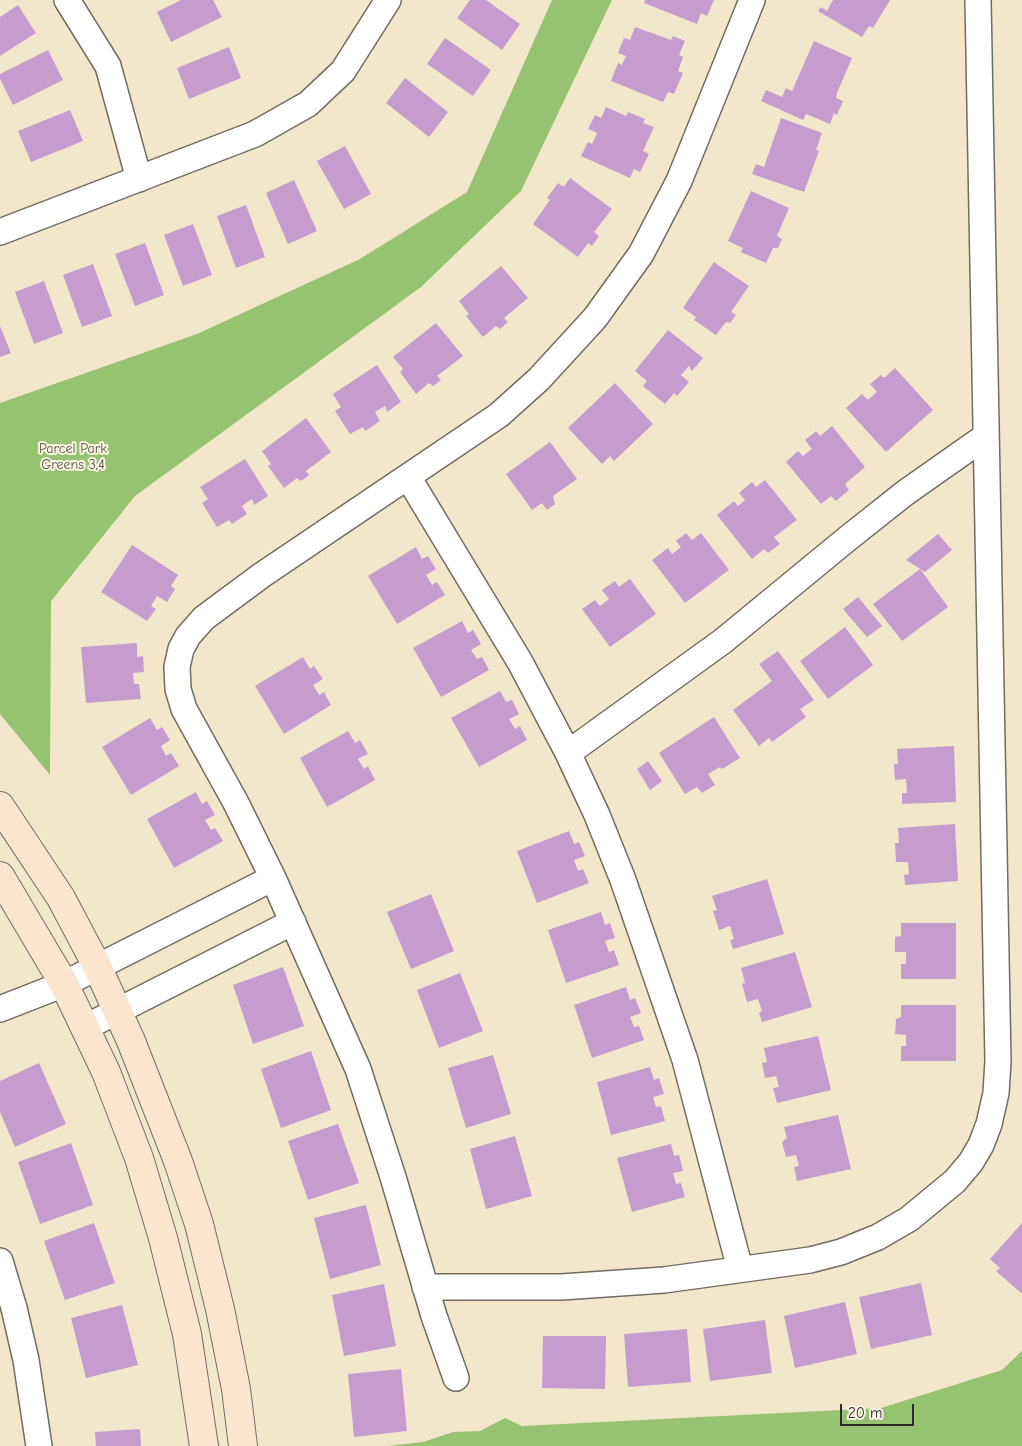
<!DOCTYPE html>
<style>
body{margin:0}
#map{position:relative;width:1022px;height:1446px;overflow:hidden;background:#f2e7cb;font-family:"Comic Neue",sans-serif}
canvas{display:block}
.scale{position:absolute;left:840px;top:1404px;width:74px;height:22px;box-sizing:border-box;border:2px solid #2b2b2b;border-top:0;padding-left:6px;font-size:15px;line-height:18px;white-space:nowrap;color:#2b2b2b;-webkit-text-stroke:4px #fcf5e5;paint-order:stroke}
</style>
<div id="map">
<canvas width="1022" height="1446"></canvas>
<div class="scale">20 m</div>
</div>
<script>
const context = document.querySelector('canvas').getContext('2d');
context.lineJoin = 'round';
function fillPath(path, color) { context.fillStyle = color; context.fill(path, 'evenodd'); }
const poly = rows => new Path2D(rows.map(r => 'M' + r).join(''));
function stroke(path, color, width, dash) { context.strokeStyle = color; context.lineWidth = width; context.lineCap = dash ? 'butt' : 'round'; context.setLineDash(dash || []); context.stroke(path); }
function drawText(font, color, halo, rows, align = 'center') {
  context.font = font + ' "Comic Neue",sans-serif'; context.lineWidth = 4; context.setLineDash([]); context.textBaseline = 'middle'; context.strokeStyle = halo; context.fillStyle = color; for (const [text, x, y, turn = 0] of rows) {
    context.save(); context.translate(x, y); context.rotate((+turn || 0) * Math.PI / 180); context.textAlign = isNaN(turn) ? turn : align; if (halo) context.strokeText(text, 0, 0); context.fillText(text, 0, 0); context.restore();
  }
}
fillPath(poly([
 [552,0,612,0,521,191,421,287,135,496,51,601,50,775,0,714,0,403,197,334,360,259,467,192],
 [1022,1351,1022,1446,388,1446,423,1442,453,1432,480,1431,505,1418,522,1426,881,1408,1002,1370]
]), '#96c371');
fillPath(poly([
 [181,0,213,0,222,17,171,42,157,12],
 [470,0,486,0,520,24,502,50,457,18],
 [645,0,714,0,707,16,701,13,697,24,644,3],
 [833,0,890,0,873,28,869,26,862,37,818,11,821,7,827,11],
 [18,5,36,33,0,56,0,17],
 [635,27,671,40,673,36,685,41,679,55,683,57,678,71,683,73,674,94,668,92,663,102,611,81,618,63,622,65,626,56,618,53,624,38,630,40],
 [445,38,491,70,473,96,427,64],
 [814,41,852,58,837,93,836,98,843,101,837,115,834,113,830,124,806,114,803,120,761,101,766,90,782,97,786,88,792,91],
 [229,47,241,78,189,99,177,68],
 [48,50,63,80,13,105,0,79,0,74],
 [405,78,448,112,429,137,386,103],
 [606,107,626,116,628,112,645,119,643,123,654,127,643,151,649,154,640,172,634,169,630,178,581,156,588,142,592,144,597,133,588,129,595,115,601,118],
 [70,110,83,141,31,162,18,131],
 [781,118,822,133,816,150,819,151,804,192,752,174,756,164,764,167],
 [345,146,371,194,344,209,317,161],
 [570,178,612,209,594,232,599,236,592,246,588,243,578,257,533,224,550,200,547,198,558,183,564,187],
 [294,180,317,231,288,244,266,193],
 [751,191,789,208,777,236,782,239,778,248,773,248,766,263,741,252,743,248,728,241],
 [246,205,265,257,236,268,217,216],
 [193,224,212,275,183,286,164,235],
 [145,243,164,295,135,306,115,254],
 [714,262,749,286,731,312,736,315,730,323,726,322,716,335,694,320,696,317,683,308],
 [93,264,112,316,82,327,63,275],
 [501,266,528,298,504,318,508,322,500,329,496,326,483,337,466,316,469,314,459,301],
 [44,281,63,333,34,344,15,292],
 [436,323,463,356,437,376,441,380,433,386,429,383,416,394,400,372,403,369,393,357],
 [0,326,11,353,0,357],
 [668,330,703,358,692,371,689,366,681,375,689,382,677,396,674,393,665,404,643,386,647,381,635,371],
 [377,365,401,402,387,412,385,406,375,412,380,421,365,431,363,427,350,434,335,411,341,407,333,394],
 [895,368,933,410,886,452,846,408,862,394,868,400,877,392,870,384,881,375,884,378],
 [615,383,653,424,614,461,610,456,602,464,568,428],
 [306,418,331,452,306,471,309,475,301,481,297,478,284,488,268,466,271,464,262,451],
 [832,426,865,467,845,484,849,490,836,501,831,496,821,504,786,462,798,451,803,456,812,449,805,440,816,431,820,436],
 [550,442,577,479,553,496,555,504,547,510,542,503,532,510,506,474],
 [245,459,268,496,254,505,252,499,242,506,247,514,232,524,229,520,217,527,202,503,208,499,200,487],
 [765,480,797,520,774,537,780,544,768,553,764,549,752,559,717,515,734,501,738,506,745,500,739,493,752,482,756,487],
 [686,533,692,540,701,533,729,570,685,603,652,560,668,548,672,554,681,547,676,541],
 [938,534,952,550,925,572,906,560],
 [132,545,178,575,171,586,175,589,167,602,157,596,151,606,156,609,147,621,101,592],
 [416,547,422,559,428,556,436,569,426,575,432,585,437,582,445,595,397,624,368,576],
 [920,569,948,607,902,641,873,604],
 [630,579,656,614,610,647,582,609,595,600,600,606,609,599,602,590,615,581,619,587],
 [858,597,882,626,867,637,843,609],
 [462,621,468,633,473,630,481,644,471,650,477,659,482,657,489,670,441,697,413,648],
 [845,627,873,665,828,699,800,661],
 [137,643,137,657,143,656,144,672,133,673,134,684,139,684,141,699,86,703,81,647],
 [778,651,814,700,800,709,806,717,772,742,769,738,759,746,733,710,772,681,759,664],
 [303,657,310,669,314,666,323,679,313,685,319,695,324,692,331,705,284,734,255,686],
 [500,691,506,702,512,700,519,714,509,719,515,729,520,726,527,740,479,767,451,718],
 [714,717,740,758,722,769,720,767,708,774,715,785,702,793,697,787,685,794,659,753],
 [150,718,157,730,162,727,170,740,161,746,166,756,171,753,179,766,131,795,102,747],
 [348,731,355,743,360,740,368,754,358,759,364,769,368,766,375,780,327,807,300,758],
 [954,746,956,802,902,804,902,793,907,793,906,779,895,780,894,764,898,764,897,749],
 [648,761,662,781,650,790,637,769],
 [196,792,202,804,207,801,215,815,205,820,211,830,215,828,223,841,174,868,147,819],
 [955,824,958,881,905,885,904,875,909,874,908,862,896,862,895,843,899,843,898,828],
 [569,831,574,844,579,842,585,856,574,860,578,871,583,869,589,883,537,903,517,851],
 [767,879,784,934,733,949,730,940,734,939,730,926,719,930,713,911,717,910,712,896],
 [431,894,454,951,411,969,387,912],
 [601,912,605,925,610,923,615,938,605,941,609,952,614,950,619,965,566,983,548,930],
 [901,923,956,923,956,979,901,979,901,964,906,964,906,952,895,952,895,937,901,936],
 [795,952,812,1007,762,1022,759,1013,762,1011,758,999,747,1002,742,984,745,983,741,968],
 [283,967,304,1026,253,1044,233,985],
 [460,973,483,1031,439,1048,417,990],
 [626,987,630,1000,635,998,641,1013,630,1017,634,1027,639,1026,644,1040,592,1058,574,1005],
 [901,1005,956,1005,956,1061,901,1061,901,1046,906,1046,906,1035,895,1034,896,1019,901,1017],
 [818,1036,831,1090,777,1103,773,1088,779,1087,776,1076,765,1078,762,1063,767,1062,764,1048],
 [311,1051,331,1110,281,1128,261,1069],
 [493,1055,511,1114,466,1128,448,1068],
 [39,1063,66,1124,15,1147,0,1112,0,1081],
 [650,1067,654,1080,659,1078,664,1094,653,1097,656,1107,661,1106,665,1121,611,1135,597,1082],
 [838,1115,851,1169,797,1181,794,1167,799,1166,796,1155,786,1157,782,1142,787,1138,784,1127],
 [338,1124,359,1183,308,1200,288,1141],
 [515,1136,532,1196,486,1209,470,1149],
 [71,1143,93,1205,40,1224,18,1162],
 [671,1144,674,1156,679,1155,683,1171,673,1173,676,1184,681,1183,685,1197,632,1212,617,1158],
 [366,1205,381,1265,330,1279,314,1218],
 [94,1223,115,1283,65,1300,44,1241],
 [1022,1223,1022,1291,1021,1293,996,1271,1000,1268,990,1259],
 [921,1283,932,1335,871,1349,859,1297],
 [384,1284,396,1346,344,1356,332,1295],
 [845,1302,857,1354,795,1368,784,1316],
 [122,1305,138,1365,86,1378,71,1318],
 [765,1320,772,1373,710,1381,703,1329],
 [687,1329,691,1382,628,1387,624,1334],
 [543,1336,606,1336,605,1389,542,1388],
 [401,1369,407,1431,354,1437,348,1374],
 [140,1429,141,1446,96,1446,95,1432]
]), '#c69ccf');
const street = poly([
 [67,0,108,66,139,179],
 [0,232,255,134,308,104,343,71,388,0],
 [408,477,520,662,568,753,597,815,623,880,685,1060,740,1269],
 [568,753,723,641,847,539,905,493,986,436],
 [0,1009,64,984,273,878],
 [84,1028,293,922],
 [0,1261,14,1308,26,1360,39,1446],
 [425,1287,561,1287,664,1280,810,1260,841,1252,878,1237,909,1219,955,1181,971,1162,981,1145,989,1124,996,1093,998,1061,978,0],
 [456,1378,434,1316,393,1177,358,1069,273,878,236,803,184,709,178,689,177,667,181,649,188,636,204,618,262,575,499,415,539,379,595,318,641,254,679,181,752,0]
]);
const secondary = poly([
 [0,806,61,898,97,966,131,1041,178,1161,199,1224,220,1309,236,1389,243,1446],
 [0,876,64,984,106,1072,139,1158,163,1238,187,1334,204,1446]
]);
stroke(street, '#716d63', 28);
stroke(secondary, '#716d63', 30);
stroke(street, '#fff', 25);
stroke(secondary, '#fbe5cf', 28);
drawText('14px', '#4b5940', '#fcf5e5', [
 ["Parcel Park",73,449],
 ["Greens 3,4",73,465]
]);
</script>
